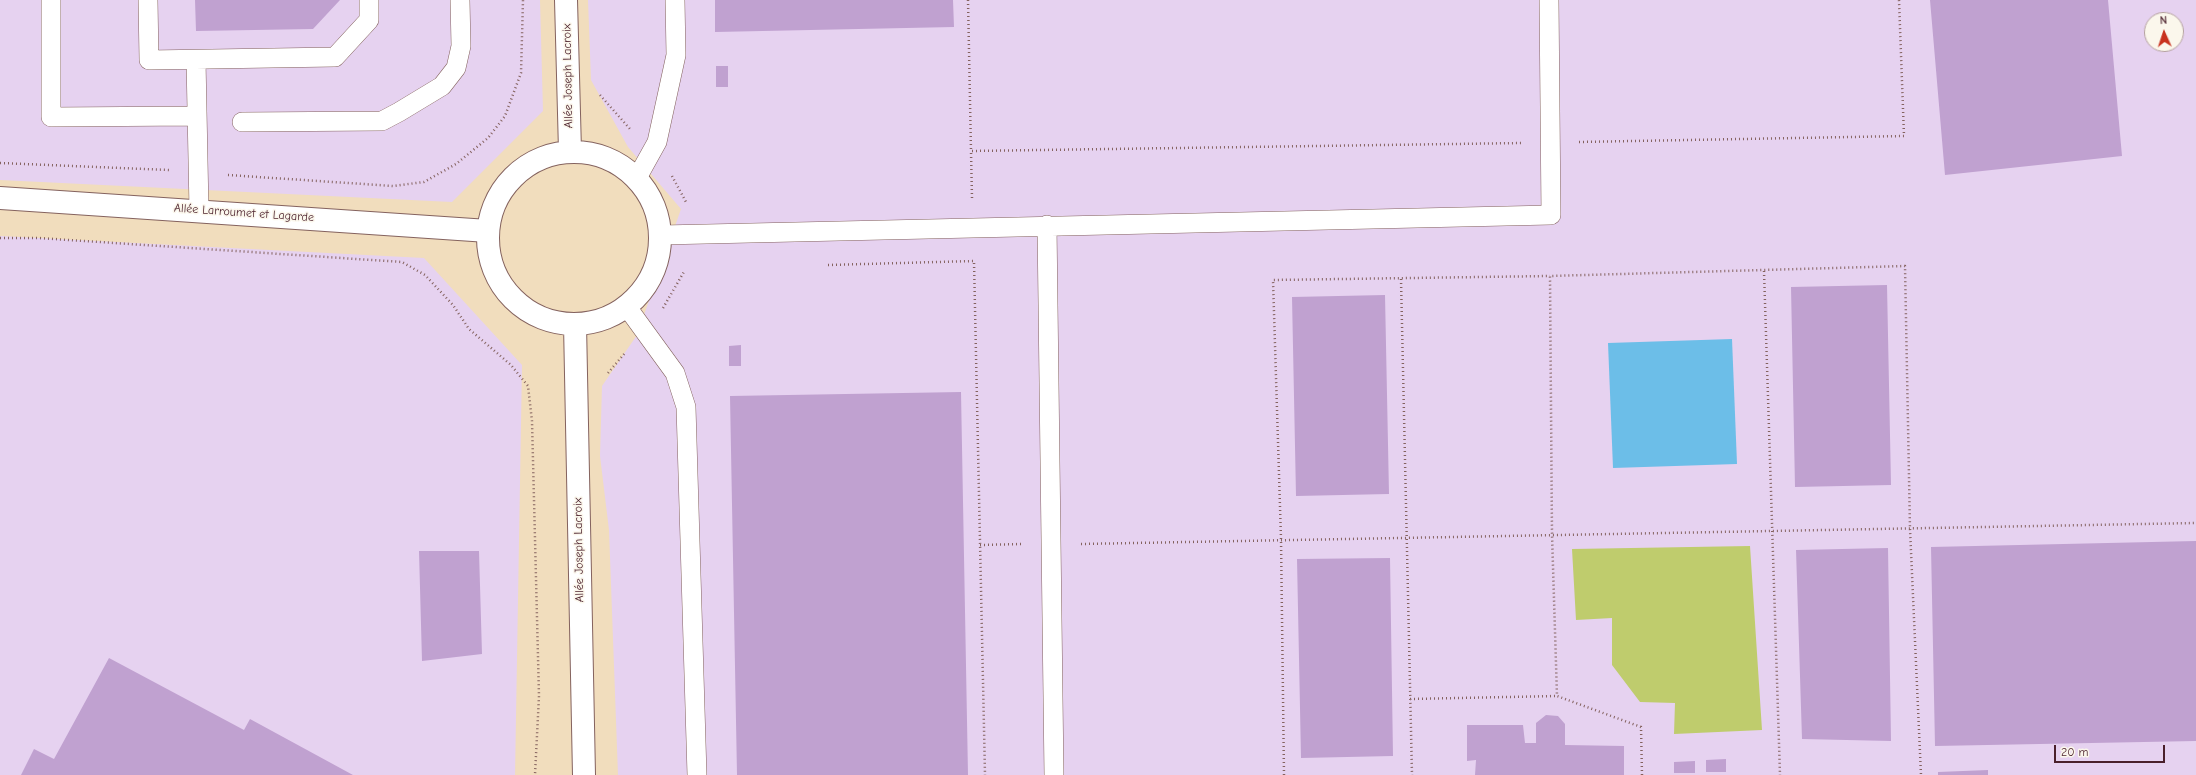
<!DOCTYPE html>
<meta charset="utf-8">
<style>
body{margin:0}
#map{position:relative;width:2196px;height:775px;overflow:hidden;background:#f1ddbd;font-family:"Comic Neue",sans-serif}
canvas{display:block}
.north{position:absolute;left:2144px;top:12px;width:40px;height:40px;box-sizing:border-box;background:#fbf7ec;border:1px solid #b4a19f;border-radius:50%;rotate:357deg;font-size:11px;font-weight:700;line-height:16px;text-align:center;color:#4a1f2b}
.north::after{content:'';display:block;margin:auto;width:14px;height:18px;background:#c8321e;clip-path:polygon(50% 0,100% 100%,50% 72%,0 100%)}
.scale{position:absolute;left:2054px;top:745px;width:111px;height:18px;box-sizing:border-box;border:2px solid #4a1f2b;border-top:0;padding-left:5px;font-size:12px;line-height:14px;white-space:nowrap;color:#4a1f2b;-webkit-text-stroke:3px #fbf7ec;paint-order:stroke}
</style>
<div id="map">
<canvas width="2196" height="775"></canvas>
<div class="north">N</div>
<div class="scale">20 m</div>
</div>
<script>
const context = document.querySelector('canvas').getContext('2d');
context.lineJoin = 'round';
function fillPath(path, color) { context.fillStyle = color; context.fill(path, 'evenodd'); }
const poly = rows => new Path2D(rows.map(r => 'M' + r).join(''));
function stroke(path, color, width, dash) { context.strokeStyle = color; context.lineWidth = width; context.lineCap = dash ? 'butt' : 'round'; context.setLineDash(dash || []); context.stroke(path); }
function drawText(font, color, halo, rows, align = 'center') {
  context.font = font + ' "Comic Neue",sans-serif'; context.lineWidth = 3; context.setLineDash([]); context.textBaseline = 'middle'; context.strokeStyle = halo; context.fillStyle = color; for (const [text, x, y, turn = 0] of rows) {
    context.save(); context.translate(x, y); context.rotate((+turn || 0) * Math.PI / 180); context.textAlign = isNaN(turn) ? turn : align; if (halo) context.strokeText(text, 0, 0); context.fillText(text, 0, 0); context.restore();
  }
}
fillPath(poly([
 [0,0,540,0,543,111,452,202,0,180],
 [588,0,2196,0,2196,775,618,775,609,530,600,456,602,386,637,335,681,209,628,147,591,80],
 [2152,20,2176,20,2176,44,2152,44],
 [0,236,424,258,522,365,515,775,0,775]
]), '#e6d2f0');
fillPath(poly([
 [1750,546,1762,730,1674,734,1675,703,1640,702,1612,665,1612,618,1576,620,1572,549]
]), '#bfcc6d');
fillPath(poly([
 [1732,339,1737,464,1613,468,1608,343]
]), '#6cbee8');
fillPath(poly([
 [195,0,340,0,313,29,196,31],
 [715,0,953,0,954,27,715,32],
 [1930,0,2108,0,2122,156,1945,175],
 [716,66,728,66,728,87,716,87],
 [1887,285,1891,485,1795,487,1791,287],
 [1385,295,1389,494,1296,496,1292,297],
 [741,345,741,366,729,366,729,346],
 [961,392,968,775,737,775,730,396],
 [2196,541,2196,741,1935,746,1931,547],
 [1888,548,1891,741,1802,739,1796,550],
 [419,551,479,551,482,654,422,661],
 [1390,558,1393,756,1301,758,1297,559],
 [109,658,244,730,250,719,353,775,21,775,34,749,54,759],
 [1546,715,1558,716,1565,724,1565,745,1624,746,1624,775,1475,775,1476,760,1467,761,1467,725,1523,725,1525,743,1536,743,1536,723],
 [1726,759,1726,772,1706,772,1706,760],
 [1695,761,1695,773,1674,773,1674,762],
 [1988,770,1988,775,1938,775,1938,772]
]), '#c0a1d0');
const service = poly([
 [51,0,51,117,197,116],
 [148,0,149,60,335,57,369,20,369,0],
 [196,60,199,210],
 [242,122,382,121,399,112,442,86,456,68,461,46,460,0],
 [637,178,657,142,676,55,675,0],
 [1047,225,1054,775],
 [662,235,1551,215,1549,0],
 [627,307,675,373,686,407,697,775]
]);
const minor = poly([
 [0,198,488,231]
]);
const tertiary = poly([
 [566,0,570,151],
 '488 238a86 86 0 1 1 172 0a86 86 0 1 1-172 0Z',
 [575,324,584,775]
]);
stroke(service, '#84625e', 20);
stroke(minor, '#84625e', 24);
stroke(tertiary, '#84625e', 24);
stroke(poly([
 [968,0,971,151],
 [600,95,630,129],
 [1579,142,1904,136,1899,0],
 [0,163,169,170],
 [228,175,393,186,424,182,456,164,488,138,505,116,521,73,523,0],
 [672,176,686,202],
 [972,198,971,151,1522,143],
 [0,238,39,238,402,262,425,275,453,305,469,329,511,365,528,386,532,421,539,696,535,775],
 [828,265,974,261,985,775],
 [1764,271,1780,775],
 [1401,279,1412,775],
 [663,308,685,270],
 [608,373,625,353],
 [1081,544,2196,523],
 [980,545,1022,544],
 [1410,699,1557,696],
 [1284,775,1281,539,1273,280,1550,276],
 [1642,775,1641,727,1557,696,1552,534,1550,276,1905,266,1910,529,1921,775]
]), '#84625e', 2.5, [1, 3]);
stroke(service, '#fff', 19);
stroke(minor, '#fff', 22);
stroke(tertiary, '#fff', 22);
drawText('12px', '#4a1f2b', '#fbf7ec', [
 ["Allée Joseph Lacroix",568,76,-91],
 ["Allée Larroumet et Lagarde",244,213,4],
 ["Allée Joseph Lacroix",579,550,-91]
]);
</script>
